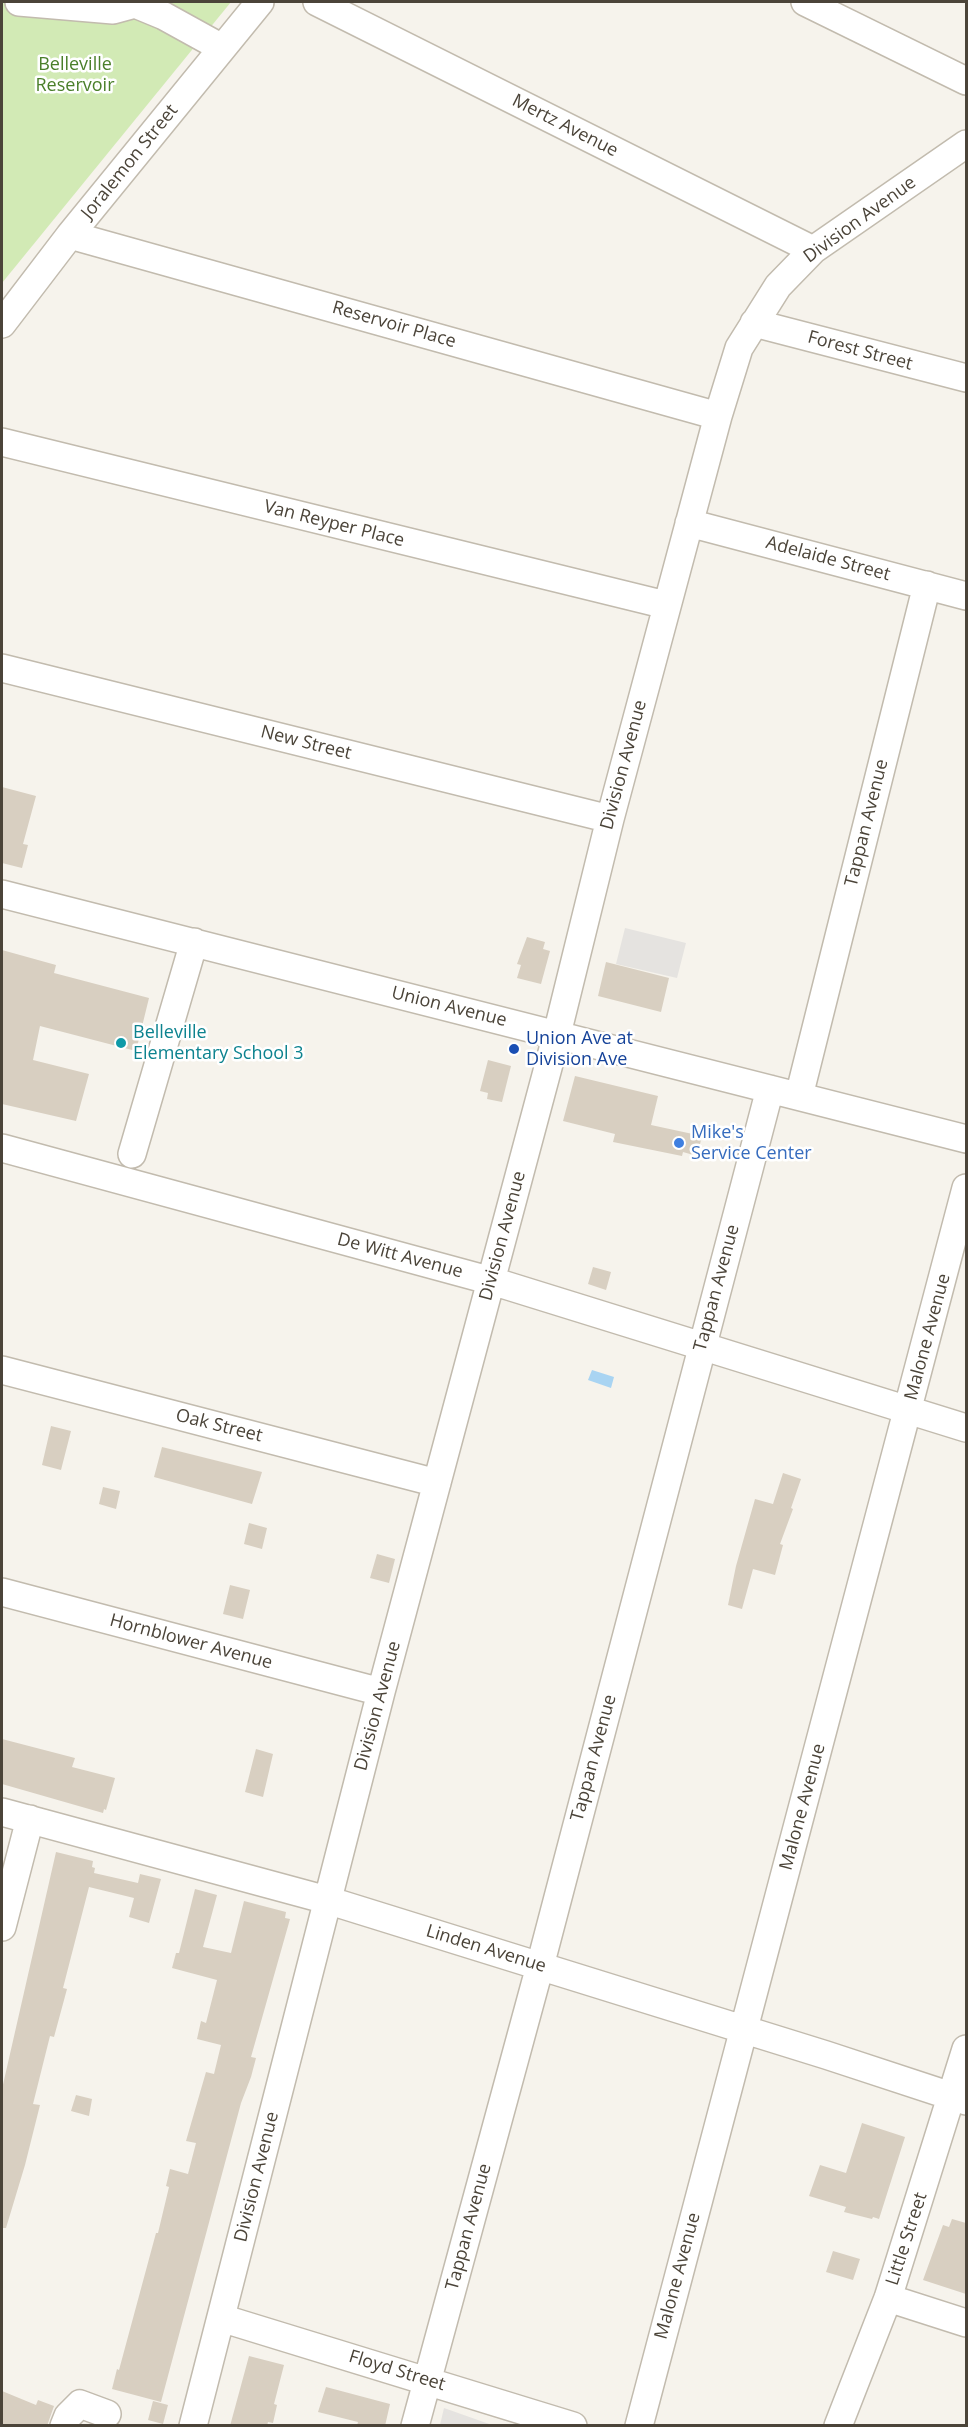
<!DOCTYPE html>
<style>
body{margin:0}
#map{position:relative;width:968px;height:2427px;overflow:hidden;background:#f6f3ec;font-family:"Open Sans",sans-serif}
canvas{display:block}
.frame{position:absolute;inset:0;border:3px solid #4b4439;pointer-events:none}
</style>
<div id="map">
<canvas width="968" height="2427"></canvas>
<div class="frame"></div>
</div>
<script>
const context = document.querySelector('canvas').getContext('2d');
context.lineJoin = 'round';
function fillPath(path, color) { context.fillStyle = color; context.fill(path, 'evenodd'); }
const poly = rows => new Path2D(rows.map(r => 'M' + r).join(''));
function stroke(path, color, width, dash) { context.strokeStyle = color; context.lineWidth = width; context.lineCap = dash ? 'butt' : 'round'; context.setLineDash(dash || []); context.stroke(path); }
function drawText(font, color, halo, rows, align = 'center') {
  context.font = font + ' "Open Sans",sans-serif'; context.lineWidth = 5; context.setLineDash([]); context.textBaseline = 'middle'; context.strokeStyle = halo; context.fillStyle = color; for (const [text, x, y, turn = 0] of rows) {
    context.save(); context.translate(x, y); context.rotate((+turn || 0) * Math.PI / 180); context.textAlign = isNaN(turn) ? turn : align; if (halo) context.strokeText(text, 0, 0); context.fillText(text, 0, 0); context.restore();
  }
}
fillPath(poly([
 [2,2,231,2,2,283]
]), '#d2eab5');
fillPath(poly([
 [625,928,686,943,677,978,616,964],
 [444,2408,492,2425,440,2425]
]), '#e5e3e0');
fillPath(poly([
 [592,1370,614,1377,611,1388,588,1380]
]), '#a9d4f2');
fillPath(poly([
 [2,787,36,796,23,844,28,845,22,868,2,863],
 [527,937,545,942,543,949,550,951,541,984,517,978,521,965,517,964],
 [2,950,56,965,54,973,149,998,136,1051,40,1026,33,1060,89,1074,76,1121,2,1104],
 [606,962,669,978,661,1012,598,996],
 [488,1060,511,1066,502,1102,487,1099,488,1093,480,1091],
 [575,1076,658,1096,651,1125,702,1136,697,1156,683,1152,682,1156,613,1142,615,1134,563,1121],
 [593,1267,611,1272,606,1290,588,1284],
 [51,1426,71,1431,61,1470,42,1465],
 [162,1447,262,1472,252,1504,154,1477],
 [783,1473,801,1479,791,1508,793,1509,780,1544,783,1545,775,1575,753,1569,742,1609,728,1605,736,1566,755,1499,773,1504],
 [103,1487,120,1491,116,1509,99,1504],
 [249,1523,267,1528,262,1549,244,1544],
 [377,1554,395,1559,389,1583,370,1578],
 [230,1585,250,1590,243,1619,223,1614],
 [2,1739,75,1758,72,1767,115,1778,106,1810,104,1809,103,1813,2,1784],
 [256,1749,273,1754,263,1797,245,1792],
 [56,1852,93,1861,92,1867,95,1868,94,1873,138,1883,140,1874,161,1879,149,1923,129,1917,134,1898,89,1887,63,1988,67,1989,54,2037,50,2036,33,2104,40,2105,25,2165,6,2228,2,2228,2,2089],
 [195,1889,217,1895,203,1947,231,1953,244,1901,286,1912,285,1918,290,1919,251,2057,256,2058,251,2077,241,2103,161,2402,112,2389,117,2369,119,2370,156,2233,158,2233,169,2187,166,2186,170,2169,188,2174,196,2143,186,2141,206,2072,214,2074,221,2045,197,2039,201,2021,206,2023,217,1980,172,1968,176,1953,179,1953],
 [76,2095,92,2099,89,2116,71,2111],
 [862,2123,905,2137,879,2219,873,2217,872,2219,844,2212,846,2207,809,2196,820,2165,846,2173],
 [952,2219,966,2223,966,2294,923,2280,943,2225,949,2227],
 [833,2251,860,2259,853,2280,826,2272],
 [249,2356,284,2365,274,2404,277,2405,273,2423,268,2422,267,2426,230,2426],
 [326,2387,390,2404,385,2426,357,2426,358,2422,318,2412],
 [2,2391,36,2405,38,2400,54,2406,47,2426,2,2426],
 [153,2401,168,2405,163,2424,148,2420]
]), '#d8cfc1');
const minor = poly([
 [19,2,113,10,135,4,164,16,222,48],
 [317,2,813,250],
 [805,2,966,81],
 [70,235,718,416],
 [754,323,966,378],
 [2,324,70,235,260,2],
 [2,442,666,605],
 [689,523,966,596],
 [2,668,610,819],
 [2,894,966,1139],
 [799,1096,927,585],
 [2,1148,492,1281,966,1428],
 [132,1154,194,942],
 [2,1370,437,1483],
 [2,1592,381,1692],
 [2,1812,327,1900,826,2055,966,2101],
 [2,1927,30,1819],
 [888,2298,966,2323],
 [221,2318,573,2426],
 [64,2426,68,2416,80,2404,107,2414],
 [193,2426,381,1692,557,1034,610,819,718,416,739,348,778,286,813,250,966,144],
 [415,2426,540,1966,770,1089],
 [639,2426,966,1188],
 [838,2426,888,2298,966,2049]
]);
stroke(minor, '#c2bbae', 30);
stroke(minor, '#fff', 27);
for (const [x, y, r, color] of [
 [121,1043,6,"#0f9aa8"],
 [514,1049,6,"#1a4fb4"],
 [679,1143,6,"#3f7fe0"]
]) { const dot = new Path2D(); dot.arc(x, y, r, 0, 2 * Math.PI); context.fillStyle = color; context.fill(dot); stroke(dot, '#fff', 2); }
drawText('18px', '#4a7f2a', '#fff', [
 ["Belleville",75,65],
 ["Reservoir",75,86]
]);
drawText('18px', '#4b4439', '#fff', [
 ["Mertz Avenue",565,126,27],
 ["Joralemon Street",130,162,-51],
 ["Division Avenue",860,220,-36],
 ["Reservoir Place",394,325,16],
 ["Forest Street",860,351,15],
 ["Van Reyper Place",334,524,14],
 ["Adelaide Street",828,559,15],
 ["New Street",306,743,14],
 ["Division Avenue",624,765,-75],
 ["Tappan Avenue",867,823,-76],
 ["Union Avenue",449,1007,14],
 ["Division Avenue",503,1236,-75],
 ["De Witt Avenue",400,1256,15],
 ["Tappan Avenue",717,1288,-75],
 ["Malone Avenue",928,1337,-75],
 ["Oak Street",219,1426,14],
 ["Hornblower Avenue",191,1642,15],
 ["Division Avenue",378,1706,-75],
 ["Tappan Avenue",594,1758,-75],
 ["Malone Avenue",803,1807,-75],
 ["Linden Avenue",486,1949,17],
 ["Division Avenue",257,2177,-76],
 ["Tappan Avenue",469,2227,-75],
 ["Little Street",907,2239,-72],
 ["Malone Avenue",678,2276,-75],
 ["Floyd Street",397,2371,17]
]);
drawText('18px', '#0d838f', '#fff', [
 ["Belleville",133,1033],
 ["Elementary School 3",133,1054]
], 'left');
drawText('18px', '#164399', '#fff', [
 ["Union Ave at",526,1039],
 ["Division Ave",526,1060]
], 'left');
drawText('18px', '#366cbe', '#fff', [
 ["Mike's",691,1133],
 ["Service Center",691,1154]
], 'left');
</script>
